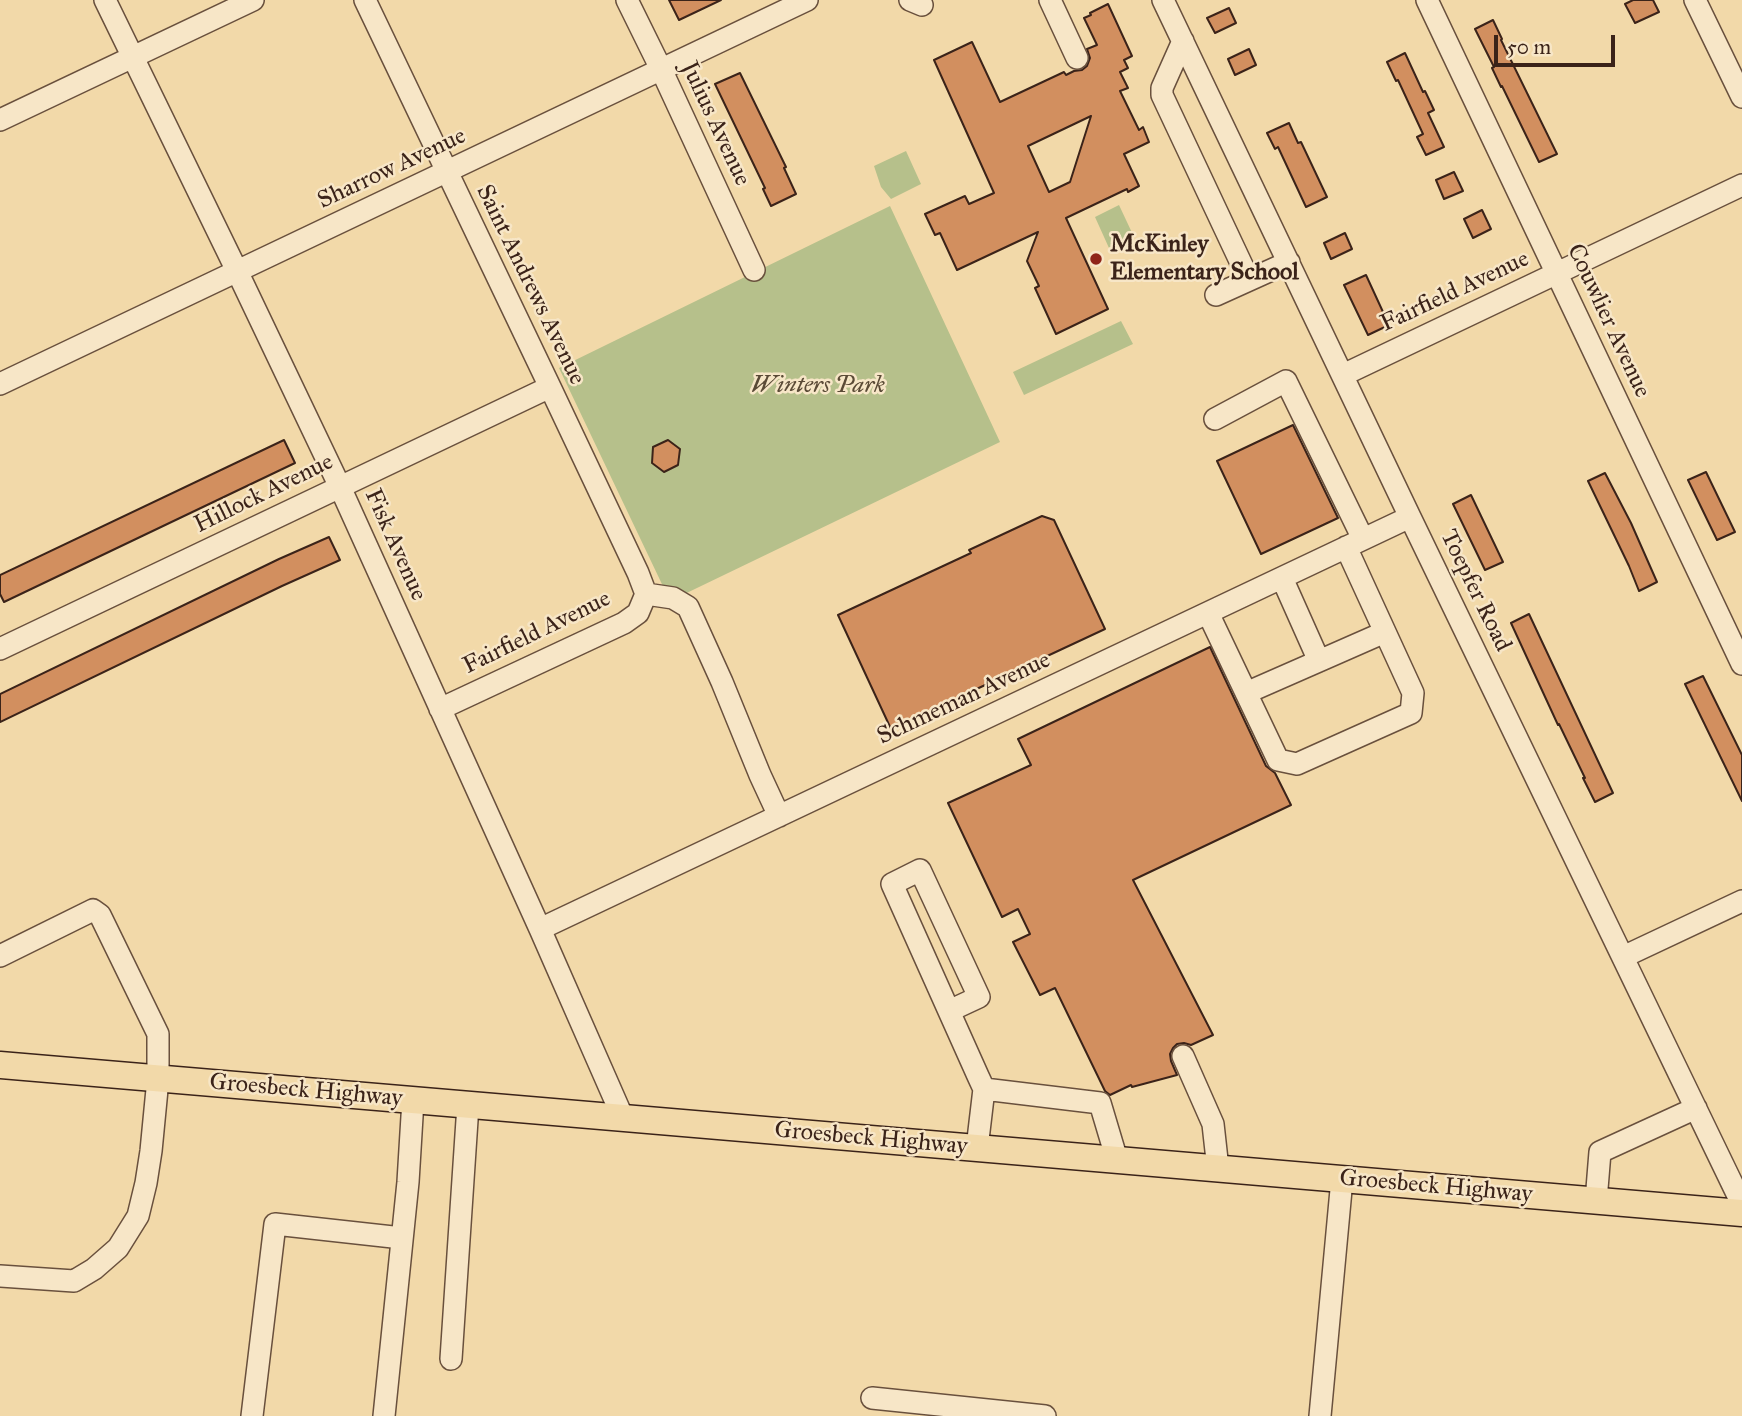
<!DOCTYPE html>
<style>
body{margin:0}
#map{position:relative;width:1742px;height:1416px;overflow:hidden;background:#f2d9a9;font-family:"IM FELL Great Primer",serif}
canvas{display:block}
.scale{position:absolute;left:1494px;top:35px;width:121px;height:32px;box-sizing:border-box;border:4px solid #3b2319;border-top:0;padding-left:9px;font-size:21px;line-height:24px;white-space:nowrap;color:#3b2319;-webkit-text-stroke:5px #f7e6c7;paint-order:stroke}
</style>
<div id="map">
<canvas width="1742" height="1416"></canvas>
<div class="scale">50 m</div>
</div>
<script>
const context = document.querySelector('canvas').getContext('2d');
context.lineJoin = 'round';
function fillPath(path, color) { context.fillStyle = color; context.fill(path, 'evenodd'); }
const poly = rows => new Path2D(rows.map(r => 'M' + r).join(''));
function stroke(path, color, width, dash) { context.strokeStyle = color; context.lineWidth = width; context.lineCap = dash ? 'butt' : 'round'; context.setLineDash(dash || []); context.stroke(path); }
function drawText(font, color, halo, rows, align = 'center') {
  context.font = font + ' "IM FELL Great Primer",serif'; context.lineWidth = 5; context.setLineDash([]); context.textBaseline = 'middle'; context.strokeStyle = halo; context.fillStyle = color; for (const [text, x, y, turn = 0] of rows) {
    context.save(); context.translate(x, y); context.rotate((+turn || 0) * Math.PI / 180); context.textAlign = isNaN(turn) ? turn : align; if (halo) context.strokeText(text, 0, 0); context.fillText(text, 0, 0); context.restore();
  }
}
fillPath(poly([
 [906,151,921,184,891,199,881,187,874,166],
 [1119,205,1134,237,1109,248,1095,217],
 [890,206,1000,442,670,601,559,368],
 [1121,321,1133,344,1024,395,1013,372]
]), '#b6c08b');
const building = poly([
 [669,0,721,0,679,20,669,0],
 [1633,0,1653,0,1659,12,1635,23,1625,4,1633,0],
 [1108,4,1132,56,1124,60,1128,68,1120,72,1128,88,1120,91,1139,130,1143,127,1149,142,1124,154,1139,186,1128,192,1127,189,1066,218,1108,309,1056,334,1035,288,1039,286,1027,261,1038,232,957,270,940,233,935,235,925,214,965,196,969,204,994,193,934,60,972,42,1000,102,1064,72,1066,75,1074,71,1082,70,1087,66,1090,58,1087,49,1097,45,1084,18,1091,15,1090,13,1108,4],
 [1091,116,1070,182,1049,192,1028,146,1091,116],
 [1229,8,1236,23,1215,33,1207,18,1229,8],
 [1493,20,1502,39,1501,40,1557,154,1539,162,1502,86,1501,87,1492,68,1494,67,1475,29,1493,20],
 [1249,49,1256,65,1235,75,1228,59,1249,49],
 [1405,53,1423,92,1425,91,1434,110,1428,113,1444,147,1426,155,1417,137,1423,134,1398,80,1396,81,1387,62,1405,53],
 [740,73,786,167,784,168,796,194,771,206,763,189,765,188,715,84,740,73],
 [1289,123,1298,143,1301,142,1327,197,1306,207,1278,147,1275,149,1267,133,1289,123],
 [1454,172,1463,191,1444,199,1436,180,1454,172],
 [1482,210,1491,229,1473,238,1464,219,1482,210],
 [1345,233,1352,249,1331,259,1324,243,1345,233],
 [1366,275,1389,325,1368,335,1344,285,1366,275],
 [1293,425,1338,518,1261,554,1217,461,1293,425],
 [284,440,295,463,4,602,0,594,0,575,284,440],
 [668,440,680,449,678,465,664,472,652,463,653,447,668,440],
 [1706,472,1735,532,1717,540,1688,480,1706,472],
 [1605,473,1631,523,1657,582,1639,591,1629,566,1588,481,1605,473],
 [1471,495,1503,562,1485,570,1453,504,1471,495],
 [1042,516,1054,520,1105,629,891,729,838,615,971,553,969,550,1042,516],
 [329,537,340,560,282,586,0,722,0,694,279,559,329,537],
 [1529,614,1613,793,1595,802,1583,778,1585,778,1559,724,1558,725,1511,623,1529,614],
 [1210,647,1266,766,1275,773,1291,805,1133,880,1213,1035,1191,1045,1184,1043,1177,1044,1173,1048,1170,1054,1171,1061,1177,1075,1132,1087,1131,1085,1110,1095,1105,1091,1055,988,1040,995,1013,942,1030,934,1018,909,1002,917,948,803,1031,765,1018,739,1210,647],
 [1703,676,1742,755,1742,801,1685,684,1703,676]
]);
fillPath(building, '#d28f5f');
stroke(building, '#3b2319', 2);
const minor = poly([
 [105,0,237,271,340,487,540,929,623,1118],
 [365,0,550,387,638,573,646,594],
 [627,0,661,69,754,270],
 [910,0,922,5],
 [1050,0,1077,58],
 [1163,0,1410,517,1742,1204],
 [1427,0,1742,664],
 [1695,0,1742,97],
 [1183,41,1162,88,1162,95,1249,280],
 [0,120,253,0],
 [1216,295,1289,262],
 [1343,375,1742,185],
 [0,384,807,0],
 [1215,419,1286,381,1363,539],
 [646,594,673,598,688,607,722,682,760,775,779,816],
 [1208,613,1278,760,1297,764,1411,713,1413,693,1346,547],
 [0,649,550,387],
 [1319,661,1385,632],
 [1246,693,1319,661,1282,578],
 [440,709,624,623,638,613,646,594],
 [540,929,1410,517],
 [0,956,93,910,100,915,158,1034,158,1079,151,1151,146,1183,138,1216,118,1248,94,1269,74,1281,0,1276],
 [1623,957,1742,901],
 [949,1011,979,997,920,870,892,884,978,1076,984,1089],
 [1183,1056,1213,1124,1218,1169],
 [977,1148,984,1089,1100,1103,1117,1160],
 [1596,1201,1600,1152,1696,1108],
 [451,1359,468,1105],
 [872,1398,1045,1416],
 [252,1416,275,1224,402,1238],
 [384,1416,408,1182,413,1100],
 [1320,1416,1342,1179]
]);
const major = poly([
 [0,1065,1742,1213]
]);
stroke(minor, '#69503d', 24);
stroke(major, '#3b2319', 29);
stroke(minor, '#f7e6c7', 21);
stroke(major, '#f2d9a9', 26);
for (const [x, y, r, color] of [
 [1096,259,7,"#8f2418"]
]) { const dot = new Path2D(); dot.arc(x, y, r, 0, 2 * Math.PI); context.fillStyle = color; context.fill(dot); stroke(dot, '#f7e6c7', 2.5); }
drawText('24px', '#3b2319', '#f7e6c7', [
 ["Julius Avenue",715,124,65],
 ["Sharrow Avenue",392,169,-25],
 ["Saint Andrews Avenue",530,285,64],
 ["Fairfield Avenue",1455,292,-25],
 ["Couwlier Avenue",1608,321,65],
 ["Hillock Avenue",264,494,-26],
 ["Fisk Avenue",395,545,66],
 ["Toepfer Road",1475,591,64],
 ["Fairfield Avenue",537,633,-26],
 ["Schmeman Avenue",964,699,-25],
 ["Groesbeck Highway",306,1091,5],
 ["Groesbeck Highway",871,1139,5],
 ["Groesbeck Highway",1436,1187,5]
]);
drawText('bold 24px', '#3b2319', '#f7e6c7', [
 ["McKinley",1110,245],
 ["Elementary School",1110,273]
], 'left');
drawText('italic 24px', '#5a4a36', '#f7e6c7', [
 ["Winters Park",818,386]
]);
</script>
